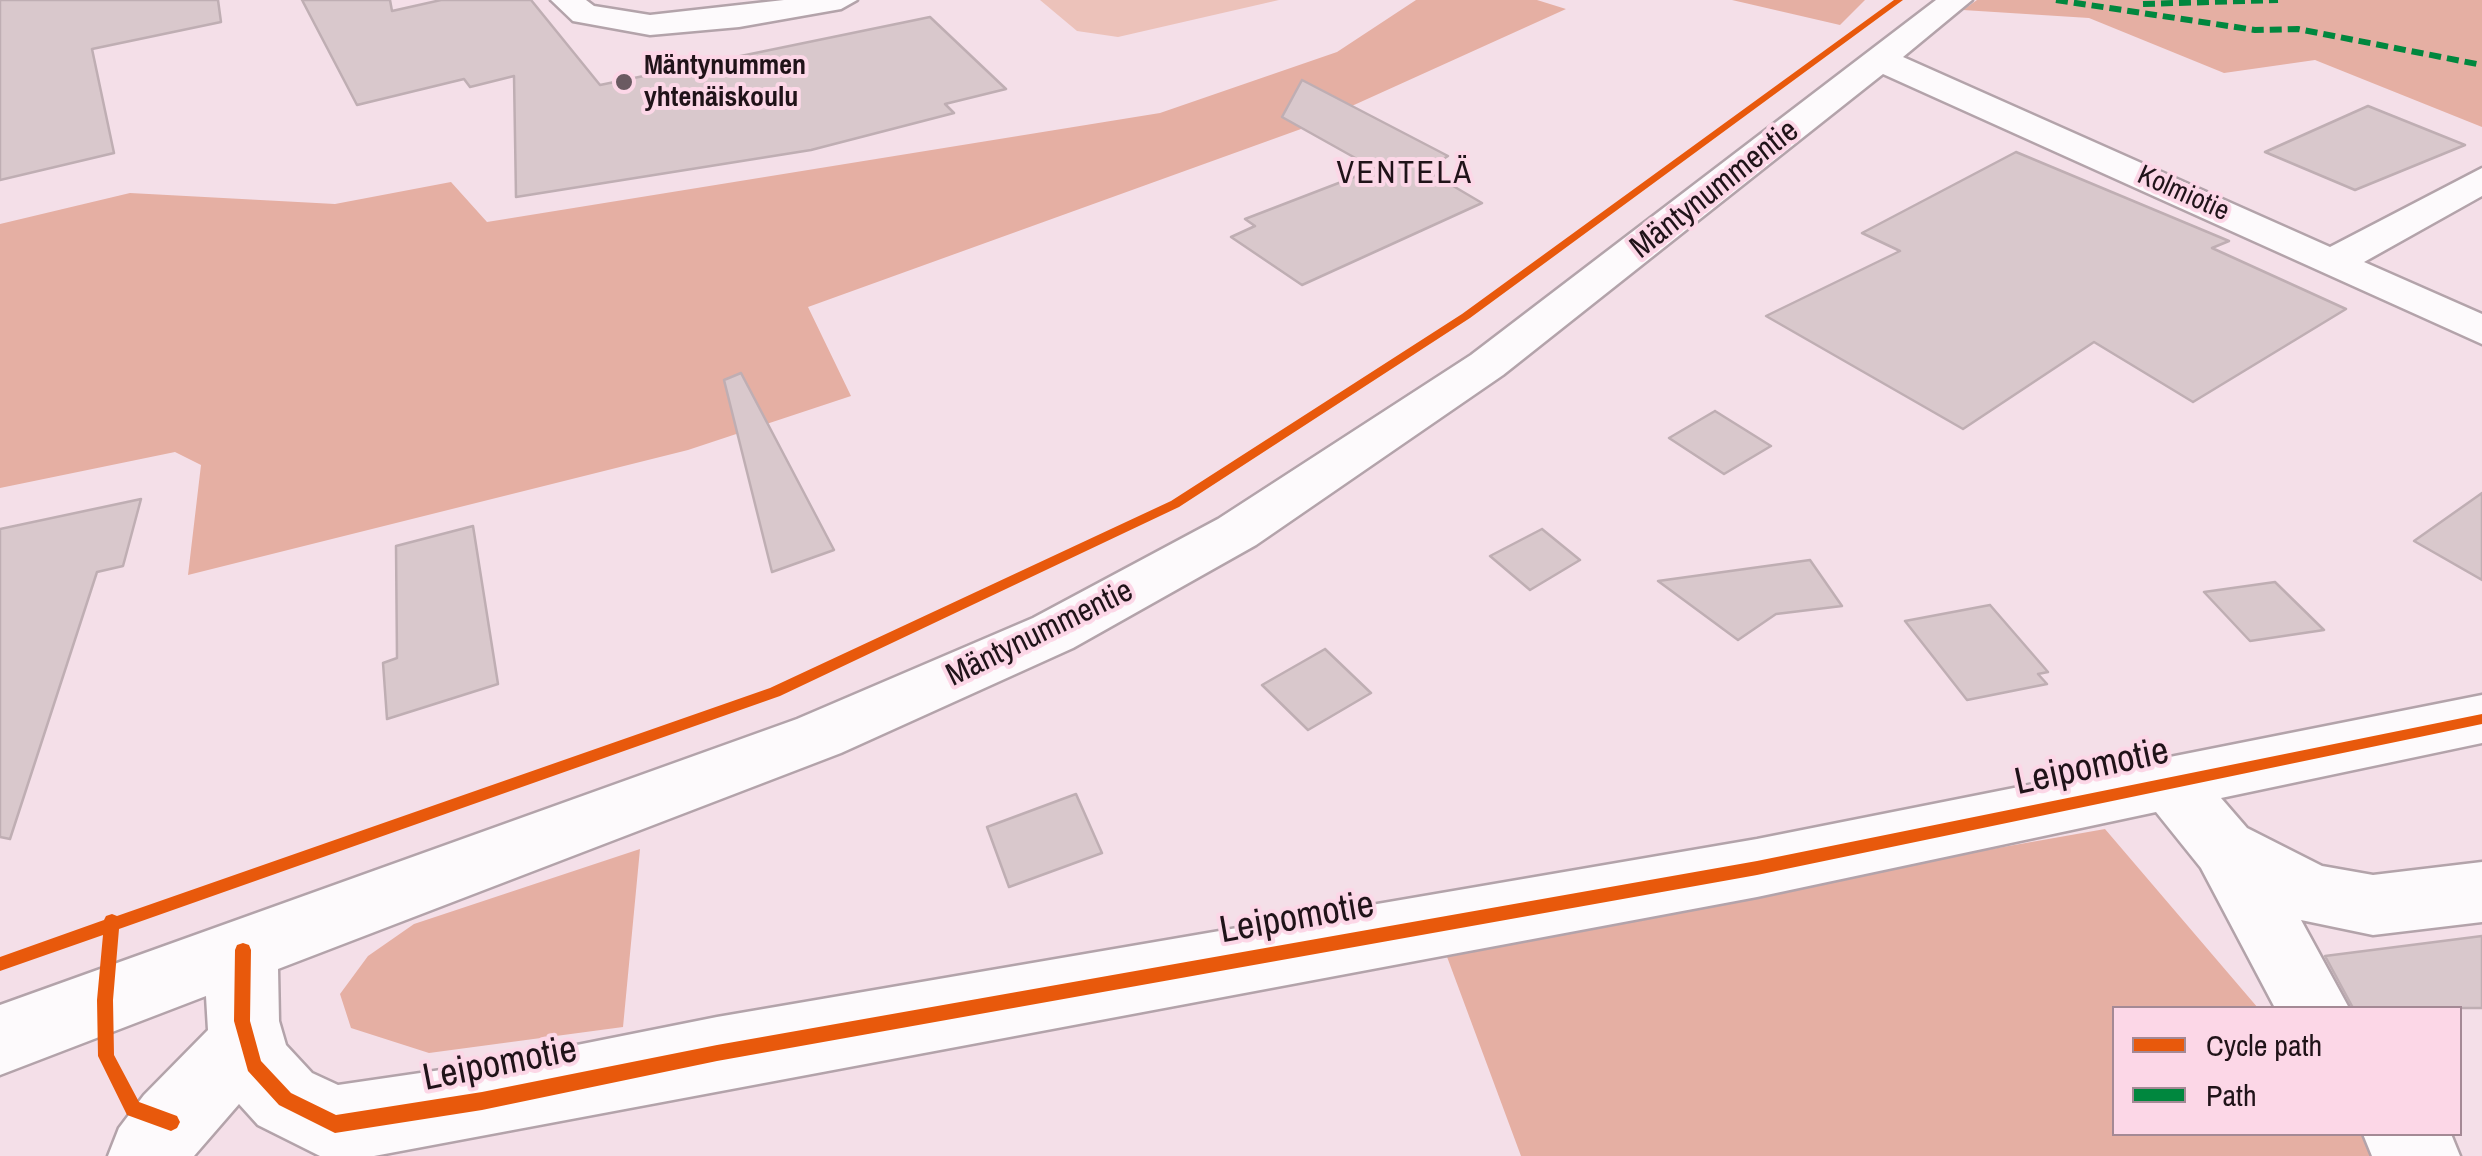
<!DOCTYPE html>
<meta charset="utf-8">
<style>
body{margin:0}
#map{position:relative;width:2482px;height:1156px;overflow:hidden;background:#f4dfe8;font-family:"Archivo Narrow",sans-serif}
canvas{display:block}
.legend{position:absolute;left:2112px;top:1006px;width:350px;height:130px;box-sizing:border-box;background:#fcd7e7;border:2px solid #a48995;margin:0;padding:12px 18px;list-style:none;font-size:30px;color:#201319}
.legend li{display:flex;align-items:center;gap:20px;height:50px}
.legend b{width:50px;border:2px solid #a48995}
</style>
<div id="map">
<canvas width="2482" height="1156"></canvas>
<ul class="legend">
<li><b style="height:12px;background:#e8590c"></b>Cycle path</li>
<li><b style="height:12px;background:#00873e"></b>Path</li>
</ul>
</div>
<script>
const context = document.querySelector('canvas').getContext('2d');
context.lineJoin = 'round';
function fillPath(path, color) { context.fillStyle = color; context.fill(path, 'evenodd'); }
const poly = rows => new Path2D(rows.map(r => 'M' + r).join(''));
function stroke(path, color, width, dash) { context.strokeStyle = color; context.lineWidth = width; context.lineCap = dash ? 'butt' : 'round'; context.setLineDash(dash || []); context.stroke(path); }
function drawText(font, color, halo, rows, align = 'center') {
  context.font = font + ' "Archivo Narrow",sans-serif'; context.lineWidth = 8; context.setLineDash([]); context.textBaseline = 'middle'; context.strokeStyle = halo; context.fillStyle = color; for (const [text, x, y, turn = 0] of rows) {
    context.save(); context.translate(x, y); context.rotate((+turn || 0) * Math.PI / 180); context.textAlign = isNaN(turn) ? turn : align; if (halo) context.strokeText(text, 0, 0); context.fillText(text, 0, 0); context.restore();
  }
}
fillPath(poly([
 [1040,0,1279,0,1118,37,1077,31]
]), '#ecc2ba');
fillPath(poly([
 [1416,0,1537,0,1566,9,1301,129,808,307,851,396,688,450,188,575,201,465,175,452,0,488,0,224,130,193,335,204,451,182,487,222,1160,113,1337,52],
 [1732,0,1865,0,1840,25],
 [1977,0,2482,0,2482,127,2315,60,2224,73,2089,18,1963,10],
 [2105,829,2258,1008,2114,1008,2114,1134,2365,1134,2384,1156,1521,1156,1443,946],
 [640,849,623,1027,429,1053,351,1028,340,994,368,956,414,924]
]), '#e5afa3');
const building = poly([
 [0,0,218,0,221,22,92,49,114,153,0,180,0,0],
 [302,0,390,0,392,11,441,0,531,0,600,85,930,17,1006,89,945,104,954,113,811,150,516,197,514,76,470,87,464,79,357,105,302,0],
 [1302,80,1448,156,1426,170,1482,203,1302,285,1231,237,1255,226,1245,219,1375,169,1282,117,1302,80],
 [2368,106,2465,145,2355,190,2265,152,2368,106],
 [2016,152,2229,241,2212,248,2346,309,2193,402,2094,342,1963,429,1766,316,1900,251,1862,233,2016,152],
 [741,373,834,550,772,572,724,380,741,373],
 [1715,411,1771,446,1724,474,1669,438,1715,411],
 [2482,493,2482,580,2414,541,2482,493],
 [141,499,123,566,97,572,10,839,0,837,0,529,141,499],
 [473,526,498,684,387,719,383,663,397,658,396,546,473,526],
 [1542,529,1580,560,1530,590,1490,556,1542,529],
 [1810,560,1842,606,1776,614,1738,640,1658,581,1810,560],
 [2275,582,2324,630,2250,641,2204,592,2275,582],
 [1990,605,2048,672,2038,674,2047,684,1967,700,1905,621,1990,605],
 [1325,649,1371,693,1308,730,1262,685,1325,649],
 [1076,794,1102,853,1009,887,987,827,1076,794],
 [2482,936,2482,1008,2353,1008,2325,956,2482,936]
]);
fillPath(building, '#d9c8cc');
stroke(building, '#bfaeb3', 2.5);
const minor = poly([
 [551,0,586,0,594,6,650,15,784,0,857,0,841,9,739,27,650,35,573,21,551,0],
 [1936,0,1972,0,1903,57,2330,247,2482,168,2482,196,2364,262,2482,314,2482,344,1883,74,1503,375,1256,545,1073,648,841,753,278,969,279,1021,286,1045,312,1073,338,1085,482,1064,717,1017,1757,839,2482,695,2482,743,2221,798,2247,828,2322,866,2373,875,2482,862,2482,922,2373,935,2301,920,2349,1008,2275,1008,2201,868,2156,812,1757,897,374,1156,320,1156,258,1125,239,1104,194,1156,108,1156,119,1128,144,1095,208,1030,206,996,0,1075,0,1005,797,719,1033,618,1218,519,1471,355,1936,0],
 [2363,1134,2451,1134,2460,1156,2372,1156,2363,1134]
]);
stroke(minor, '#b3a3aa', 5);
fillPath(minor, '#fdfafc');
stroke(poly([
 [2056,0,2255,30,2298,29,2482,65],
 [2143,4,2278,0]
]), '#00873e', 6, [12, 6]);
fillPath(poly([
 [1894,0,1903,0,1470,318,1179,507,780,696,119,929,113,1000,114,1055,139,1102,177,1116,180,1122,177,1128,171,1131,127,1115,98,1056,97,1000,103,935,0,971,0,957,104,920,106,916,112,914,117,916,770,688,1171,501,1462,314,1894,0],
 [2482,714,2482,724,1757,875,717,1061,482,1110,335,1133,279,1105,248,1071,234,1021,235,950,237,945,243,943,249,945,251,950,250,1021,261,1061,291,1093,336,1115,482,1092,717,1045,1757,861,2482,714]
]), '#e8590c');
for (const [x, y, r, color] of [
 [624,82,10,"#6a5a61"]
]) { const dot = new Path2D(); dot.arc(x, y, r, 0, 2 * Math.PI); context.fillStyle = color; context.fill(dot); stroke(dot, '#fcd7e7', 4); }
drawText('bold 28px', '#201319', '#fcd7e7', [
 ["Mäntynummen",644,66],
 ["yhtenäiskoulu",644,98]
], 'left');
drawText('28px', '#201319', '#fcd7e7', [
 ["Kolmiotie",2183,194,24]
]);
context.letterSpacing = '2.5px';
drawText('32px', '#201319', '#fcd7e7', [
 ["VENTELÄ",1405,174]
]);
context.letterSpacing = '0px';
drawText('32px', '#201319', '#fcd7e7', [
 ["Mäntynummentie",1715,190,-38],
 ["Mäntynummentie",1040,634,-26]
]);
drawText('38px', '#201319', '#fcd7e7', [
 ["Leipomotie",2092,768,-12],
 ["Leipomotie",1297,919,-10],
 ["Leipomotie",500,1065,-11]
]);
</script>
